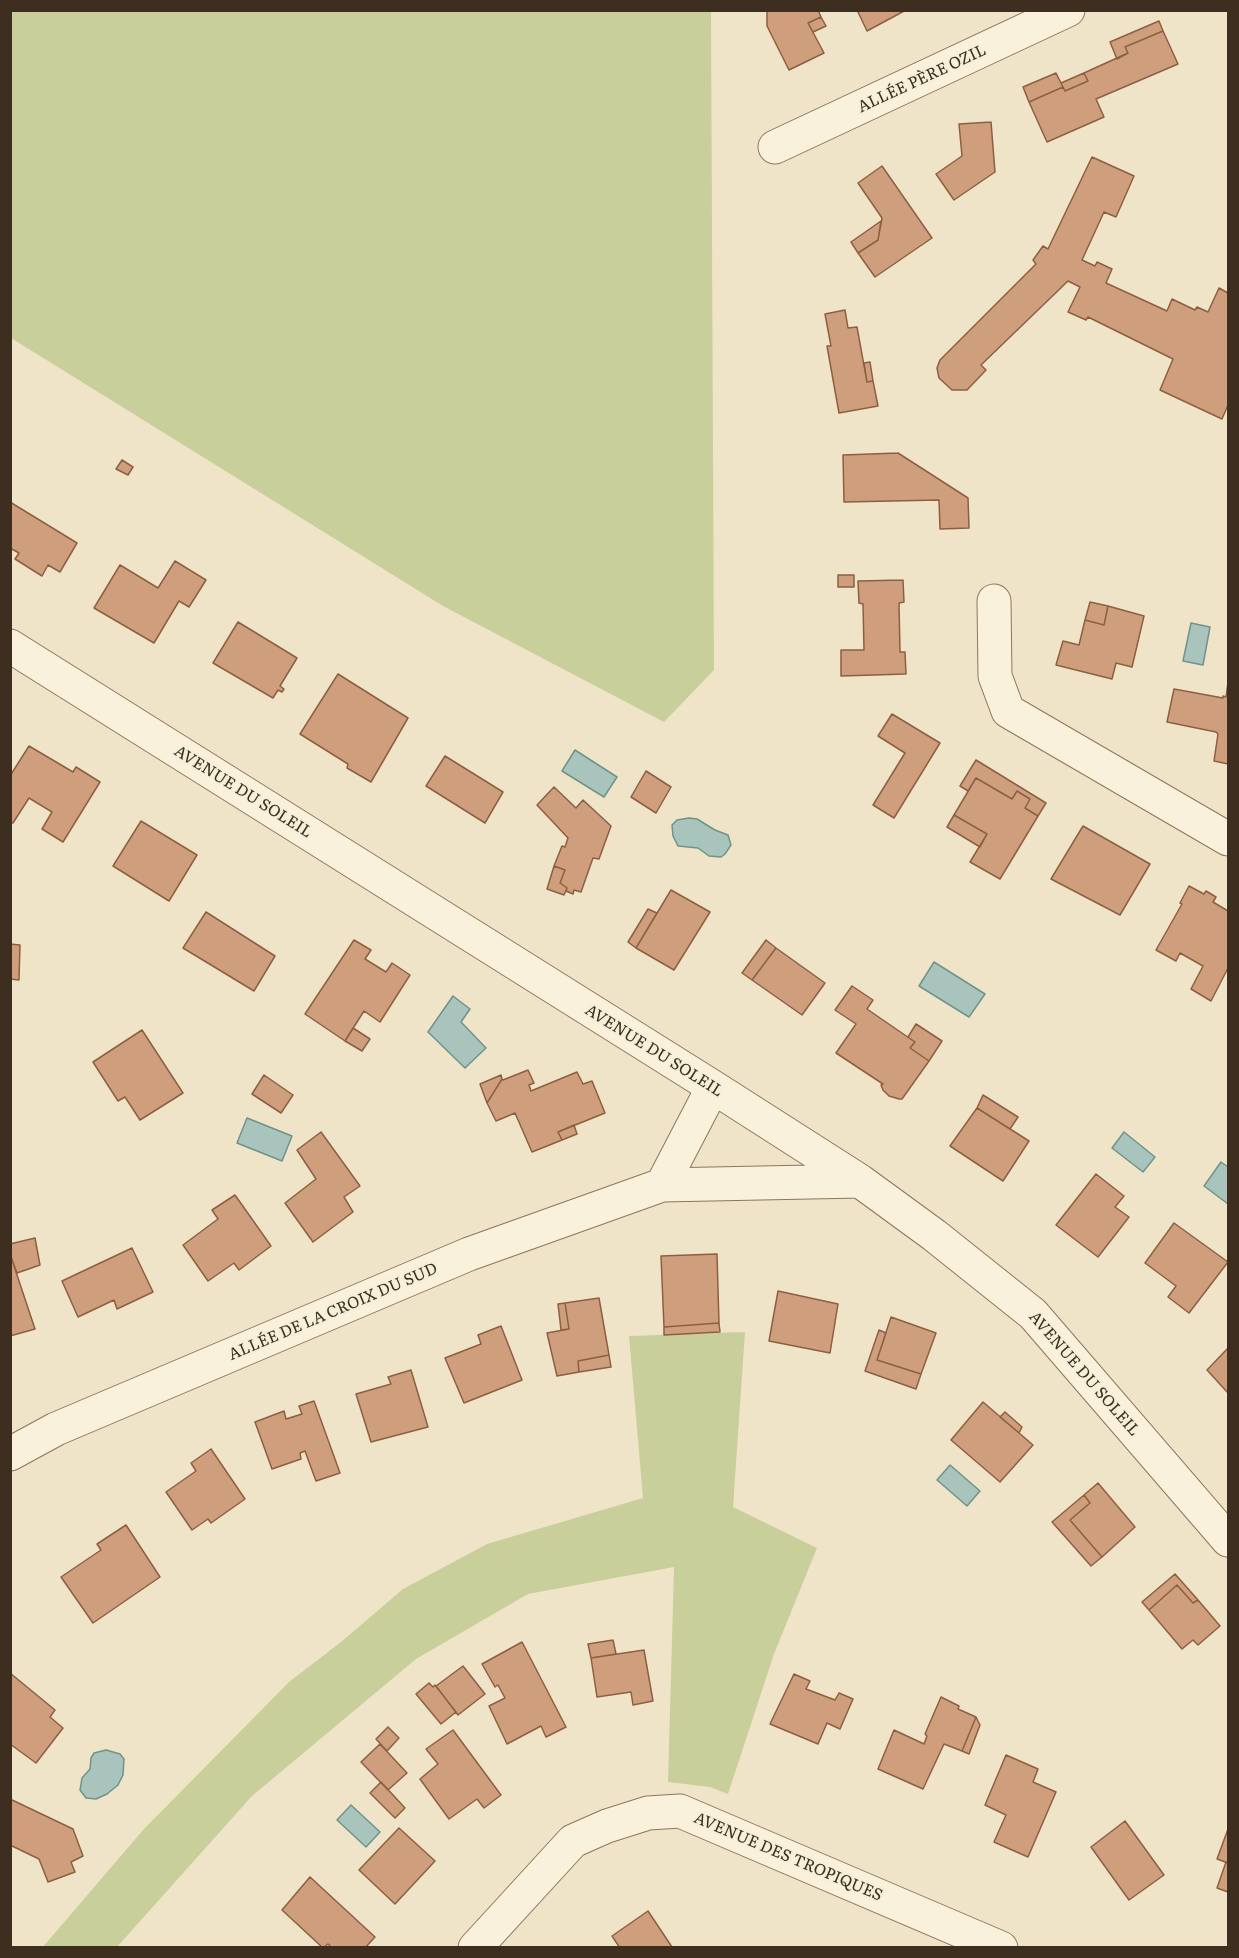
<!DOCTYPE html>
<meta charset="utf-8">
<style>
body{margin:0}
#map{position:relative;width:1239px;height:1958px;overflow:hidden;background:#f0e4c8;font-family:Literata,serif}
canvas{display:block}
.frame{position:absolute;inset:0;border:12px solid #3d2e20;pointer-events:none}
</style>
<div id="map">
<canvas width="1239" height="1958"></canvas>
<div class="frame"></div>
</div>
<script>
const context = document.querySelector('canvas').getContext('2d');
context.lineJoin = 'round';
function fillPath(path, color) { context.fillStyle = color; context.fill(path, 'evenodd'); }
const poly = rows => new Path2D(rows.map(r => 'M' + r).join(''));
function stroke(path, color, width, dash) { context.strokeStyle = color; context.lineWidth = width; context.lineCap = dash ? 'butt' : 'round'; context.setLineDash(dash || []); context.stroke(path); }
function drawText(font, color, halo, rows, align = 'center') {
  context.font = font + ' Literata,serif'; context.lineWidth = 4.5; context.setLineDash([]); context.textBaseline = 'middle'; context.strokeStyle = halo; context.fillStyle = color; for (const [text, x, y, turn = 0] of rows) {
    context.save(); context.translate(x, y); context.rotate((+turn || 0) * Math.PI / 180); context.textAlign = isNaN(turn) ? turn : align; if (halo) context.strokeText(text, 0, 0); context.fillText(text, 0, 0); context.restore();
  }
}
fillPath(poly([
 [10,11,711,11,714,670,664,722,443,606,11,338],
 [745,1332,733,1507,817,1548,774,1654,728,1794,710,1787,668,1782,674,1567,528,1594,416,1659,252,1796,117,1947,42,1948,143,1830,289,1682,341,1642,403,1589,487,1544,643,1498,629,1336]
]), '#c9cf9b');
const water = poly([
 [1191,623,1210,627,1203,665,1183,661,1191,623],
 [575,750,617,777,604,797,562,771,575,750],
 [689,818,697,819,715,830,728,835,731,845,725,854,721,857,709,856,698,848,678,846,673,836,672,825,677,820,689,818],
 [934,962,985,994,969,1017,919,986,934,962],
 [453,996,470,1009,461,1022,486,1048,465,1068,428,1032,453,996],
 [247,1118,292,1136,282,1161,237,1143,247,1118],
 [1124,1132,1155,1157,1143,1172,1112,1148,1124,1132],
 [1221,1162,1228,1167,1228,1204,1204,1186,1221,1162],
 [950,1465,980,1491,967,1506,937,1480,950,1465],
 [106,1750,120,1754,124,1759,123,1775,118,1785,107,1794,96,1799,86,1798,80,1790,82,1778,90,1769,91,1758,94,1753,106,1750],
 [351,1805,380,1832,366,1847,337,1820,351,1805]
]);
fillPath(water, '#a9c4bc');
stroke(water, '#6f938a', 1.5);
const building = poly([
 [767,10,818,10,821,17,808,23,824,53,789,70,767,26,767,10],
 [857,10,906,10,867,31,857,10],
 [821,17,826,26,813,32,808,23,821,17],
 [1159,21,1163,31,1125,47,1128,53,1117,59,1110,42,1159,21],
 [1163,31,1178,64,1096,99,1104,117,1047,142,1029,102,1063,87,1065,91,1088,81,1084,73,1128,53,1125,47,1163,31],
 [1056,73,1063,87,1029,102,1023,87,1056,73],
 [1084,73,1088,81,1065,91,1061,83,1084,73],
 [991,122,995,172,954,200,936,174,962,156,959,124,991,122],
 [1092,157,1134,176,1116,217,1104,212,1082,260,1095,266,1097,262,1112,269,1106,283,1167,311,1172,299,1195,310,1197,307,1208,312,1219,288,1228,293,1228,405,1222,419,1160,390,1173,359,1088,317,1086,320,1068,312,1080,287,1068,281,981,365,986,370,967,390,952,390,939,378,937,368,940,360,1036,264,1033,260,1043,246,1048,249,1092,157],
 [882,166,932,238,875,277,858,253,878,240,882,218,858,183,882,166],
 [881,221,878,240,858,253,851,242,881,221],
 [845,310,848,328,857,327,867,382,873,381,878,406,839,413,827,346,831,346,825,314,845,310],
 [870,362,873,381,867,382,864,363,870,362],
 [898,453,968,498,969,528,940,529,939,500,844,502,843,455,898,453],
 [122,460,133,467,128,475,116,469,122,460],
 [10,502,77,543,60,572,48,565,42,576,15,559,19,553,10,548,10,502],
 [175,561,206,580,189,607,179,601,154,643,94,608,120,565,158,588,175,561],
 [838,575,854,575,854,587,838,587,838,575],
 [903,580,904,602,899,603,900,652,905,652,906,674,841,676,841,650,864,650,863,604,859,603,858,581,903,580],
 [1090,602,1108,606,1104,625,1085,620,1090,602],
 [1108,606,1144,616,1132,667,1116,663,1112,679,1056,665,1063,641,1079,645,1085,620,1104,625,1108,606],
 [238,622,297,658,280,686,284,689,282,692,278,690,273,698,213,663,238,622],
 [338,674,408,718,371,782,347,768,348,764,300,734,338,674],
 [1228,682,1228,764,1214,761,1218,734,1216,732,1167,722,1174,689,1223,698,1223,696,1226,697,1228,682],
 [892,714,940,743,894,818,873,805,905,753,878,736,892,714],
 [29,746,73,772,76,767,100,782,63,842,42,829,52,812,29,798,13,823,10,821,10,776,29,746],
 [445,756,503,792,485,823,426,786,445,756],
 [976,760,1046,803,1038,816,1025,808,1030,799,1017,791,1012,799,976,778,968,791,960,786,976,760],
 [646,771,671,787,656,813,631,797,646,771],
 [976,778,1012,799,1017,791,1030,799,1025,808,1038,816,1000,879,970,862,987,834,954,815,976,778],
 [554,787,576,808,583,800,611,826,599,859,593,858,581,892,574,890,573,894,566,891,567,888,560,883,565,870,554,866,562,846,565,847,568,838,537,805,554,787],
 [954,815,987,834,980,847,947,827,954,815],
 [141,821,197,855,169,901,113,866,141,821],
 [1083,826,1150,864,1120,915,1051,879,1083,826],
 [554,866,565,870,560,883,567,888,564,895,547,889,554,866],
 [1189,886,1204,894,1206,891,1216,897,1213,902,1228,911,1228,968,1211,1001,1191,989,1203,966,1180,953,1176,961,1156,950,1182,904,1180,903,1189,886],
 [671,890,710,912,674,970,636,948,671,890],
 [648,909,657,913,636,948,628,942,648,909],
 [206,912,275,956,254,991,183,948,206,912],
 [354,940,371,950,365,959,386,972,392,963,410,975,380,1022,364,1011,345,1041,305,1014,354,940],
 [766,940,776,948,752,980,742,973,766,940],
 [10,944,20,945,19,980,10,979,10,944],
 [776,948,825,983,802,1015,752,980,776,948],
 [852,986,873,1000,867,1009,915,1042,910,1048,929,1061,902,1099,899,1099,889,1096,883,1090,881,1085,883,1084,836,1053,856,1024,835,1010,852,986],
 [916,1024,942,1041,929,1061,910,1048,915,1042,908,1037,916,1024],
 [353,1028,370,1039,362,1051,345,1041,353,1028],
 [142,1030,183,1093,140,1120,125,1097,118,1101,93,1062,142,1030],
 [528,1070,534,1083,529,1085,531,1091,577,1072,583,1084,592,1081,605,1113,558,1132,562,1140,532,1152,515,1113,496,1121,487,1103,502,1079,503,1080,528,1070],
 [264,1075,293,1095,281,1113,252,1094,264,1075],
 [501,1075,502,1079,487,1103,480,1084,501,1075],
 [983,1095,1018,1117,1010,1129,977,1108,983,1095],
 [977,1108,1029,1141,1003,1181,950,1146,977,1108],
 [574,1125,577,1134,562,1140,558,1132,574,1125],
 [321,1132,360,1186,344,1197,353,1212,313,1242,285,1203,316,1179,297,1150,321,1132],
 [1096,1174,1124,1196,1115,1207,1129,1217,1098,1257,1056,1225,1096,1174],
 [235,1195,271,1246,239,1270,234,1263,208,1281,183,1245,218,1219,212,1210,235,1195],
 [1174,1223,1228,1262,1189,1313,1168,1297,1176,1286,1145,1263,1174,1223],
 [35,1238,40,1265,17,1273,10,1254,10,1244,35,1238],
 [132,1248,153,1292,117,1309,114,1300,78,1317,62,1281,132,1248],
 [10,1254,35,1329,10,1336,10,1254],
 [717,1254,719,1323,664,1327,661,1256,717,1254],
 [778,1291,838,1304,830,1353,769,1341,778,1291],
 [599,1298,609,1355,578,1361,579,1372,557,1376,547,1333,569,1329,565,1303,599,1298],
 [565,1303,569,1329,561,1330,558,1304,565,1303],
 [891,1317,936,1333,921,1374,877,1360,891,1317],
 [719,1323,720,1332,664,1335,664,1327,719,1323],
 [501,1326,522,1380,464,1403,445,1358,481,1344,478,1335,501,1326],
 [879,1330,886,1333,877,1360,921,1374,916,1389,865,1371,879,1330],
 [1228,1348,1228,1393,1207,1370,1228,1348],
 [609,1355,611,1367,579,1372,578,1361,609,1355],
 [411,1370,428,1427,371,1442,356,1394,391,1384,388,1377,411,1370],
 [314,1401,340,1473,316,1481,305,1451,300,1453,301,1459,272,1469,255,1422,284,1411,286,1419,302,1414,299,1406,314,1401],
 [983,1402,1033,1445,1000,1482,951,1440,983,1402],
 [1005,1412,1022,1427,1019,1433,1000,1417,1005,1412],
 [211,1449,245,1499,211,1523,208,1519,192,1530,166,1492,196,1471,191,1463,211,1449],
 [1098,1483,1135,1527,1102,1557,1070,1520,1090,1503,1084,1495,1098,1483],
 [1084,1495,1090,1503,1070,1520,1102,1557,1091,1566,1052,1522,1084,1495],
 [126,1525,160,1577,93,1623,61,1577,101,1550,97,1544,126,1525],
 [1175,1574,1198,1600,1193,1603,1177,1585,1149,1610,1142,1602,1175,1574],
 [1177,1585,1193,1603,1198,1600,1220,1626,1198,1645,1193,1640,1182,1649,1149,1610,1177,1585],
 [613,1640,616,1654,591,1658,588,1644,613,1640],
 [522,1642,566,1727,546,1737,541,1726,507,1744,489,1706,505,1698,498,1685,495,1687,482,1664,522,1642],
 [644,1650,653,1701,633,1705,631,1692,597,1697,591,1658,644,1650],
 [463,1666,485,1694,458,1715,436,1686,463,1666],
 [10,1673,55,1710,50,1717,63,1728,36,1763,10,1744,10,1673],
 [794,1674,810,1681,806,1689,835,1700,839,1693,853,1699,840,1729,827,1723,818,1744,770,1724,794,1674],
 [429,1683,433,1687,435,1685,456,1712,441,1724,416,1694,429,1683],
 [941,1697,959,1706,958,1709,976,1717,962,1751,944,1744,923,1789,878,1769,894,1730,924,1744,927,1736,925,1734,941,1697],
 [976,1717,980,1725,969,1754,962,1751,976,1717],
 [388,1727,399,1738,387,1751,376,1739,388,1727],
 [453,1730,501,1795,484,1808,477,1799,449,1819,420,1779,438,1764,426,1749,453,1730],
 [380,1744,407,1773,388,1790,361,1762,380,1744],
 [1006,1755,1038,1769,1033,1782,1056,1792,1028,1857,994,1842,1006,1815,985,1805,1006,1755],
 [381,1782,405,1808,395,1818,370,1793,381,1782],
 [10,1799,73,1829,83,1856,71,1862,75,1872,48,1882,39,1859,10,1845,10,1799],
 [1125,1821,1164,1875,1129,1900,1091,1847,1125,1821],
 [399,1828,435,1861,395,1904,359,1870,399,1828],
 [1228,1829,1228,1863,1217,1859,1228,1829],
 [1226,1862,1228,1863,1228,1892,1217,1888,1226,1862],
 [310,1877,375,1937,365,1948,332,1948,328,1944,323,1948,282,1910,310,1877],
 [648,1911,672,1947,620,1948,612,1936,648,1911]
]);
fillPath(building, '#cf9f7d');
stroke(building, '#8d5f41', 1.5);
const minor = poly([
 [775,147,1068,10],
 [994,601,995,676,1008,711,1228,839],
 [10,646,713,1087,860,1181,934,1235,1033,1314,1228,1540],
 [662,1185,713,1087],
 [10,1454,56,1429,469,1254,662,1185,860,1181],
 [475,1948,573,1841,607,1826,648,1813,680,1811,1001,1948]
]);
stroke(minor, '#8d765c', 35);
stroke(minor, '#faf1dc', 33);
drawText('16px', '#3d2e20', '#f7eed8', [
 ["ALLÉE PÈRE OZIL",922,79,-25],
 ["AVENUE DU SOLEIL",243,792,32],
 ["AVENUE DU SOLEIL",654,1051,32],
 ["ALLÉE DE LA CROIX DU SUD",333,1312,-23],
 ["AVENUE DU SOLEIL",1084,1374,49],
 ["AVENUE DES TROPIQUES",788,1857,23]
]);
</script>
